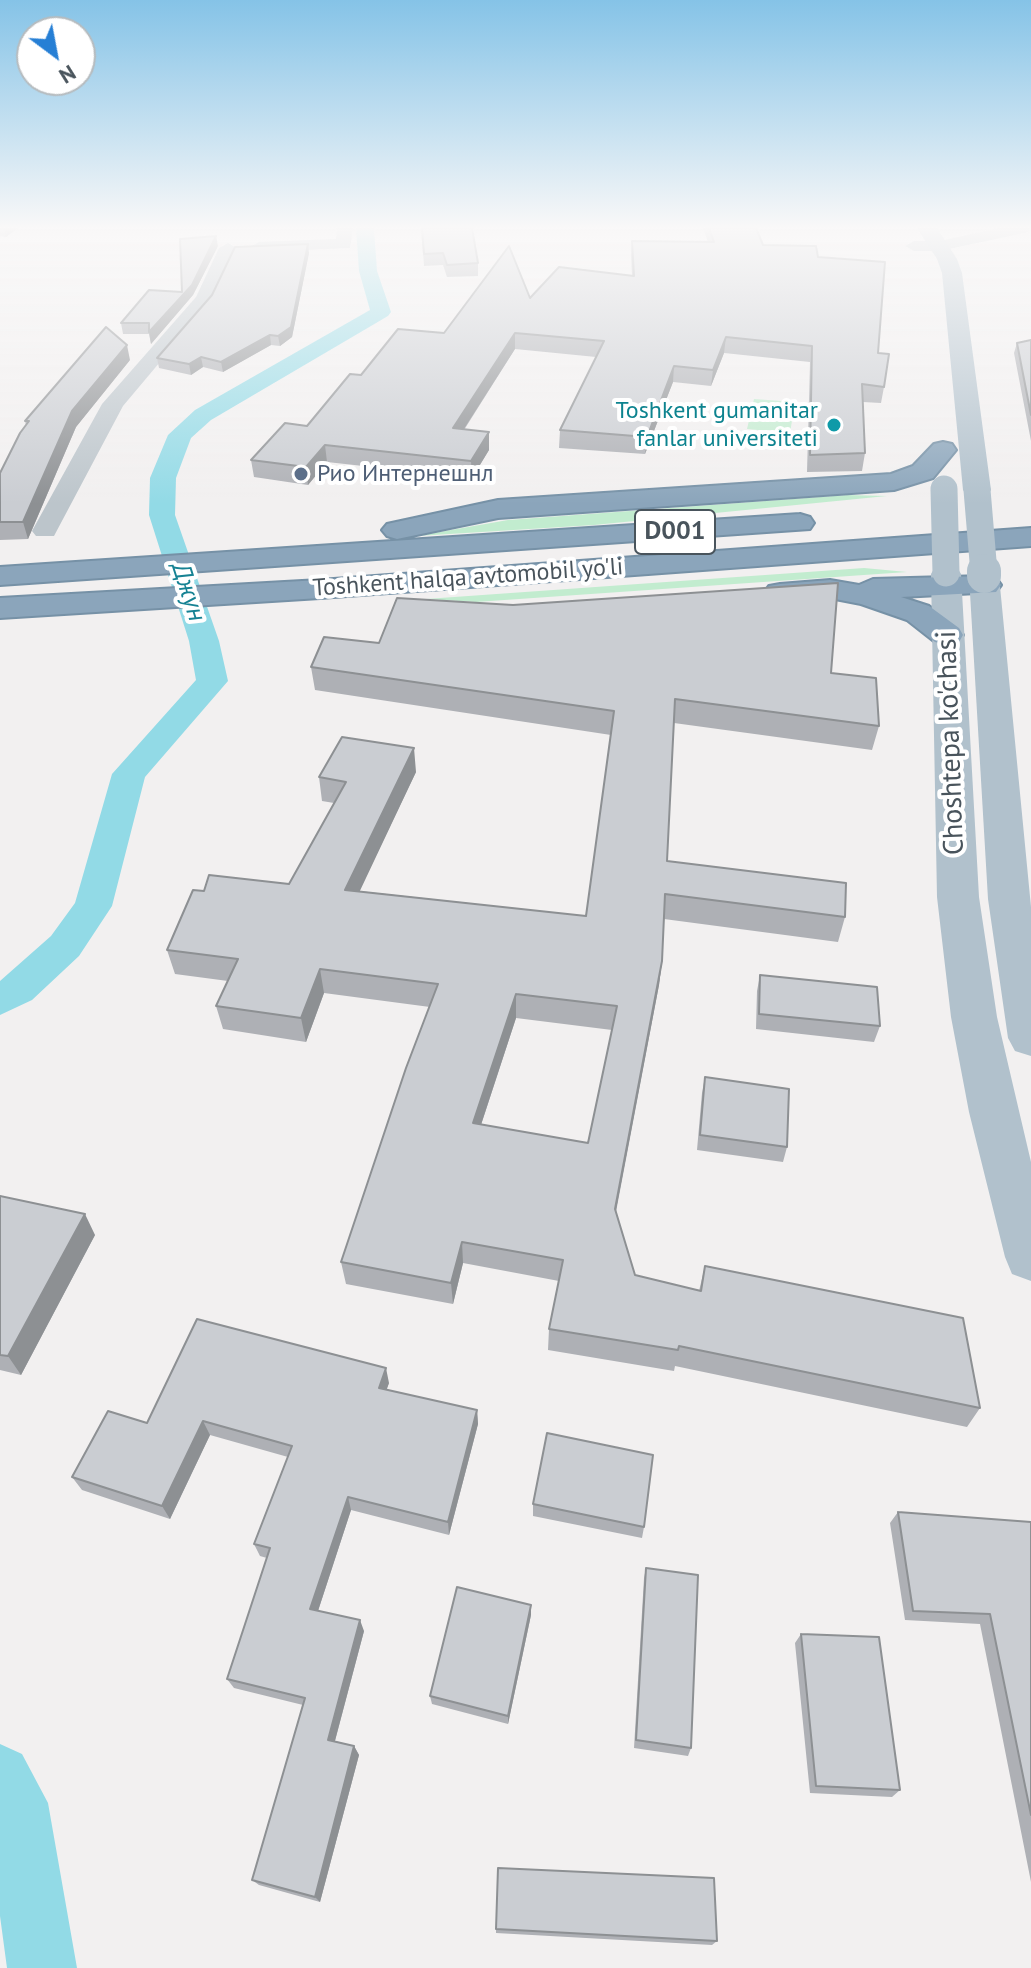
<!DOCTYPE html>
<meta charset="utf-8">
<style>
body{margin:0}
#map{position:relative;width:1031px;height:1968px;overflow:hidden;background:#f2f0f0;font-family:"PT Sans",sans-serif}
canvas{display:block}
.north{position:absolute;left:16px;top:16px;width:80px;height:80px;box-sizing:border-box;background:#fff;border:2px solid #b6bbbe;border-radius:50%;rotate:148deg;font-size:22px;font-weight:700;line-height:32px;text-align:center;color:#49545c}
.north::after{content:'';display:block;margin:auto;width:28px;height:36px;background:#267fd5;clip-path:polygon(50% 0,100% 100%,50% 72%,0 100%)}
</style>
<div id="map">
<canvas width="1031" height="1968"></canvas>
<div class="north">N</div>
</div>
<script>
const context = document.querySelector('canvas').getContext('2d');
context.lineJoin = 'round';
function fillPath(path, color) { context.fillStyle = color; context.fill(path, 'evenodd'); }
const poly = rows => new Path2D(rows.map(r => 'M' + r).join(''));
function stroke(path, color, width, dash) { context.strokeStyle = color; context.lineWidth = width; context.lineCap = dash ? 'butt' : 'round'; context.setLineDash(dash || []); context.stroke(path); }
function drawText(font, color, halo, rows, align = 'center') {
  context.font = font + ' "PT Sans",sans-serif'; context.lineWidth = 8; context.setLineDash([]); context.textBaseline = 'middle'; context.strokeStyle = halo; context.fillStyle = color; for (const [text, x, y, turn = 0] of rows) {
    context.save(); context.translate(x, y); context.rotate((+turn || 0) * Math.PI / 180); context.textAlign = isNaN(turn) ? turn : align; if (halo) context.strokeText(text, 0, 0); context.fillText(text, 0, 0); context.restore();
  }
}
fillPath(poly([
 [754,399,795,402,790,433,747,429],
 [847,495,887,496,594,525,417,536,508,520],
 [864,568,907,572,476,602,426,599]
]), '#c2eccf');
fillPath(poly([
 [356,228,374,228,377,271,391,312,388,316,211,420,191,438,176,478,175,515,219,641,228,681,145,777,112,906,79,956,32,1000,0,1015,0,981,51,936,75,903,112,774,196,680,189,641,149,515,150,478,168,435,195,410,370,310,359,271,356,228],
 [0,1744,22,1754,48,1803,77,1968,7,1968,0,1916,0,1744]
]), '#92dae6');
const highway = poly([
 [943,442,952,444,956,450,933,478,894,490,498,518,397,539,387,536,382,530,387,524,498,500,891,474,913,466,934,444,943,442],
 [800,514,810,517,814,523,810,529,0,585,0,567,800,514],
 [1031,528,1031,546,320,598,0,618,0,598,320,580,1031,528],
 [985,576,996,578,1001,585,996,592,901,597,929,606,959,628,963,635,959,642,947,645,935,642,907,620,861,604,830,598,780,602,769,600,764,593,769,586,780,584,830,580,859,585,873,579,985,576]
]);
stroke(highway, '#7691a6', 4);
fillPath(poly([
 [337,228,353,228,350,248,259,252,250,247,259,242,336,239,337,228],
 [998,228,1030,228,1028,232,940,251,914,251,905,246,914,241,940,241,998,228],
 [228,243,237,248,213,299,123,406,54,536,36,536,32,531,102,404,196,297,219,248,228,243]
]), '#bcc5cb');
fillPath(poly([
 [917,228,937,228,957,259,962,273,991,490,987,496,977,498,967,496,963,490,942,273,937,259,917,228],
 [946,565,957,567,961,574,979,897,997,1017,1031,1162,1031,1281,1012,1274,1005,1257,969,1112,951,1017,937,897,931,574,935,567,946,565],
 [984,567,995,569,999,576,1031,907,1031,1056,1015,1051,1008,1038,988,899,969,576,973,569,984,567]
]), '#b1c1cc');
fillPath(highway, '#8ba5bb');
stroke(poly([
 [944,489,946,573],
 [977,490,984,573]
]), '#b1c1cc', 27);
stroke(poly([
 [984,571,984,576]
]), '#b1c1cc', 34);
fillPath(poly([
 [0,228,18,228,6,237,0,236],
 [421,228,478,263,478,276,447,277,443,265,424,266],
 [703,228,756,228,763,245,818,257,878,353,884,387,881,403,863,402,865,453,862,471,807,472,810,362,724,353,711,386,673,382,645,454,559,448,560,430,596,357,515,349,464,430,489,450,472,478,327,462,308,485,254,477,251,460,307,426,361,375,444,333,530,298,632,276,631,256,632,241,708,242],
 [218,246,193,295,151,344,149,334,123,334,121,323,182,292],
 [309,253,292,337,280,346,271,345,223,372,203,367,191,375,159,368,157,358],
 [1031,340,1031,441,1014,353,1017,343],
 [130,360,76,427,28,539,0,540,0,473,26,425,25,421],
 [379,643,831,673,879,726,872,750,674,723,667,861,845,917,838,942,664,919,662,961,659,985,616,1212,635,1275,699,1291,705,1266,980,1408,967,1427,675,1366,674,1371,548,1350,549,1329,559,1281,463,1263,453,1304,346,1284,341,1262,430,1007,324,993,306,1042,223,1029,216,1006,228,981,175,974,167,950,204,891,289,884,334,803,322,801,319,777,416,772,359,891,586,916,611,735,315,690,311,667],
 [516,1018,612,1030,588,1143,481,1125],
 [760,975,880,1026,874,1042,756,1029,757,991],
 [705,1077,787,1147,783,1162,697,1150,702,1093],
 [0,1196,95,1235,21,1375,0,1370],
 [389,1383,386,1390,477,1410,478,1424,449,1535,351,1510,318,1611,364,1631,335,1741,354,1746,359,1755,320,1902,259,1885,252,1880,303,1705,234,1688,227,1679,267,1558,260,1556,254,1544,288,1457,210,1435,170,1519,82,1490,72,1477,147,1423],
 [533,1504,644,1527,642,1538,533,1516],
 [898,1512,1031,1522,1031,1882,980,1624,905,1620,890,1523],
 [646,1568,691,1748,688,1756,634,1748,644,1578],
 [531,1615,508,1724,432,1704,430,1696],
 [801,1634,900,1790,892,1797,810,1793,795,1643],
 [496,1929,717,1941,712,1945,496,1933]
]), '#aeb0b5');
fillPath(poly([
 [4,228,18,228,6,237],
 [216,236,218,246,193,295,151,344,149,332,192,285],
 [308,244,309,253,292,337,280,346,278,336],
 [515,333,515,349,453,446,453,428],
 [270,335,271,345,223,372,221,362],
 [726,337,724,353,711,386,713,370],
 [127,345,130,360,76,427,28,539,23,522,72,411],
 [201,357,203,367,191,375,189,364],
 [674,366,673,382,645,454,647,437],
 [489,432,489,450,472,478,471,461],
 [325,445,327,462,308,485,306,467],
 [414,748,416,772,349,914,345,890],
 [662,961,659,985,612,1231,615,1209],
 [320,969,324,993,306,1042,301,1018],
 [516,994,516,1018,474,1146,473,1123],
 [85,1214,95,1235,21,1375,8,1356],
 [462,1242,463,1263,453,1304,451,1283],
 [386,1368,389,1383,382,1403,379,1388],
 [477,1410,478,1424,449,1535,448,1522],
 [203,1421,210,1435,170,1519,162,1506],
 [348,1497,351,1510,315,1620,310,1609],
 [531,1605,531,1615,508,1724,508,1716],
 [360,1620,364,1631,333,1748,328,1740],
 [354,1746,359,1755,320,1902,315,1897]
]), '#8d9093');
const building = poly([
 [422,228,472,228,478,263,447,265,443,253,424,254,422,228],
 [709,228,756,228,763,245,816,246,818,257,885,262,878,353,889,354,884,387,862,384,865,453,810,455,812,346,726,337,713,370,674,366,647,437,560,430,604,341,515,333,453,428,489,432,471,461,325,445,306,467,251,460,285,423,307,426,350,374,361,375,398,329,444,333,509,246,530,298,559,267,634,276,632,241,714,242,709,228],
 [216,236,192,285,149,332,149,323,121,323,149,290,182,292,180,239,216,236],
 [308,244,291,327,278,336,270,335,221,362,201,357,189,364,157,358,212,295,235,247,308,244],
 [106,327,127,345,72,411,23,522,0,522,0,473,20,433,29,421,25,421,106,327],
 [1031,340,1031,415,1017,343,1031,340],
 [838,583,831,673,876,678,879,726,675,699,667,861,846,883,845,917,665,894,662,961,615,1209,635,1275,701,1291,705,1266,963,1318,980,1408,679,1346,678,1350,549,1329,563,1260,462,1242,451,1283,341,1262,406,1068,438,984,320,969,301,1018,216,1006,238,959,167,950,193,890,204,891,209,875,289,884,346,782,319,777,342,737,414,748,345,890,586,916,614,711,311,667,324,637,379,643,397,598,513,605,838,583],
 [516,994,617,1006,588,1143,473,1123,516,994],
 [760,975,877,987,880,1026,759,1014,760,975],
 [705,1077,789,1089,787,1147,700,1135,705,1077],
 [0,1196,85,1214,8,1356,0,1355,0,1196],
 [197,1319,386,1368,379,1388,477,1410,448,1522,348,1497,310,1609,360,1620,328,1740,354,1746,315,1897,252,1880,305,1698,227,1679,270,1548,254,1544,292,1446,203,1421,162,1506,72,1477,108,1411,147,1423,197,1319],
 [547,1433,653,1455,644,1527,533,1504,547,1433],
 [898,1512,1031,1522,1031,1815,990,1614,913,1611,898,1512],
 [646,1568,698,1575,691,1748,636,1740,646,1568],
 [457,1587,531,1605,508,1716,430,1696,457,1587],
 [801,1634,879,1637,900,1790,816,1786,801,1634],
 [498,1868,714,1878,717,1941,496,1929,498,1868]
]);
fillPath(building, '#cacdd2');
stroke(building, '#8d9093', 2);
const sky = context.createLinearGradient(0, 0, 0, 504);
sky.addColorStop(0, '#85c3e7');
sky.addColorStop(0.45, '#f9f8f8');
sky.addColorStop(1, '#f9f8f800');
context.fillStyle = sky;
context.fillRect(0, 0, 1031, 504);
for (const [x, y, r, color] of [
 [834,425,8,"#0f9aa8"],
 [301,474,8,"#5c6f8a"]
]) { const dot = new Path2D(); dot.arc(x, y, r, 0, 2 * Math.PI); context.fillStyle = color; context.fill(dot); stroke(dot, '#fff', 3); }
drawText('24px', '#0d838f', '#fff', [
 ["Toshkent gumanitar",818,411],
 ["fanlar universiteti",818,439]
], 'right');
drawText('24px', '#4e5e75', '#fff', [
 ["Рио Интернешнл",317,474]
], 'left');
drawText('24px', '#49545c', '#fff', [
 ["Toshkent halqa avtomobil yo'li",468,578,-4]
]);
for (const [x, y, w] of [
 [675,532,80]
]) { const box = new Path2D(); box.roundRect(x - w / 2, y - 22, w, 44, 6); context.fillStyle = '#fff'; context.fill(box); stroke(box, '#49545c', 2); }
drawText('bold 26px', '#49545c', null, [
 ["D001",675,532]
]);
drawText('italic 26px', '#168293', '#fff', [
 ["Джун",188,592,72]
]);
drawText('28px', '#49545c', '#fff', [
 ["Choshtepa ko'chasi",951,743,-92]
]);
</script>
